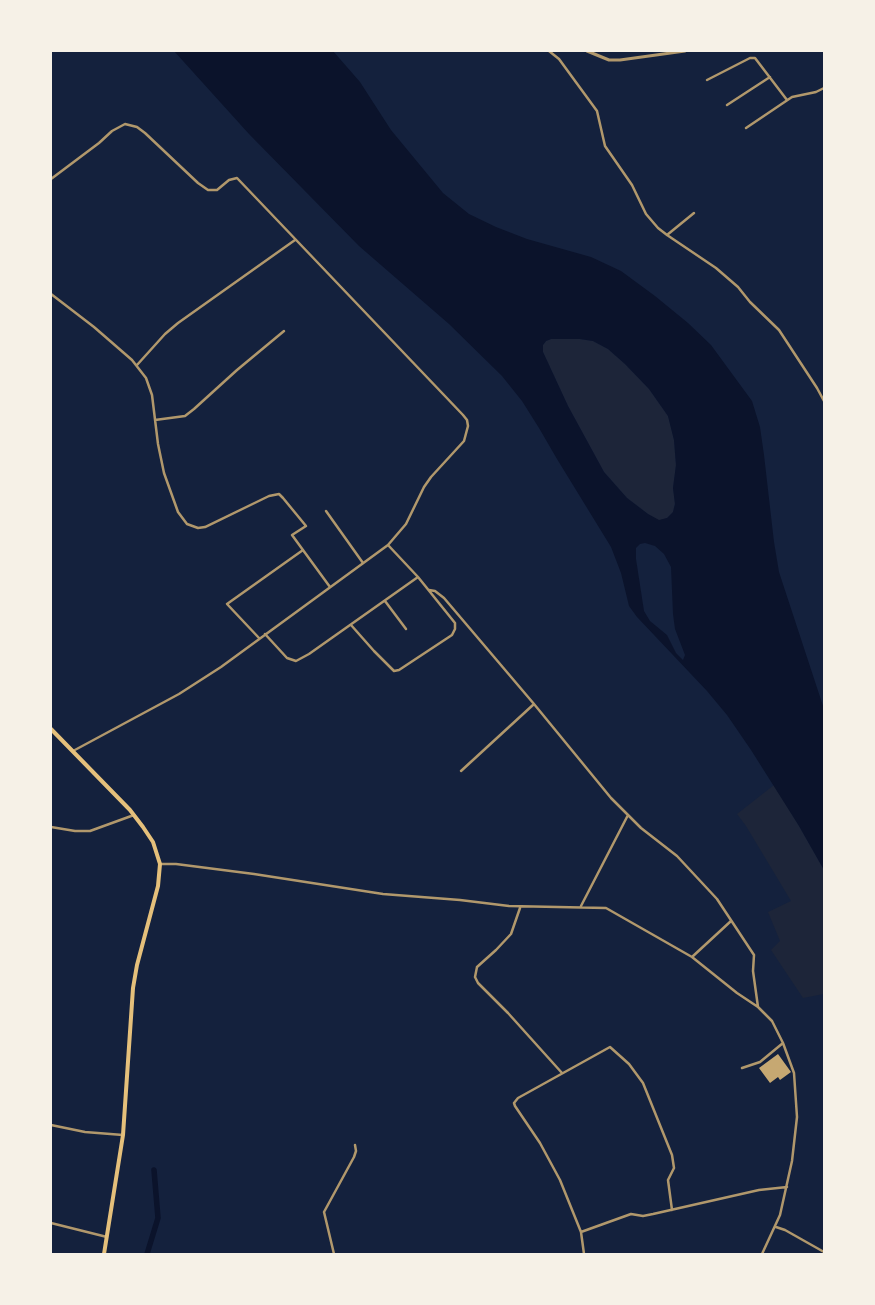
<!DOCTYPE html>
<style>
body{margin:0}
#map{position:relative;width:875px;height:1305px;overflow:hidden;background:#14213d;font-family:Mulish,sans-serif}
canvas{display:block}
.frame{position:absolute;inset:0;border:52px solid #f6f1e7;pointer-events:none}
</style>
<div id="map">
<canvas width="875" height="1305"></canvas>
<div class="frame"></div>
</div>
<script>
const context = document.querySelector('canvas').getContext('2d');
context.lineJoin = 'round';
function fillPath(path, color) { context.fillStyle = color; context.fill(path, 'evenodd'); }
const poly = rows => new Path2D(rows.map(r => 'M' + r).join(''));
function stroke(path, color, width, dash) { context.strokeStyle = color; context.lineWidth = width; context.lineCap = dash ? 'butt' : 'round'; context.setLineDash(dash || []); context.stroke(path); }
fillPath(poly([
 [551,339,580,339,593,341,608,349,625,364,649,389,668,416,674,440,676,465,673,488,675,503,673,512,667,518,659,521,648,514,627,498,604,472,568,406,543,352,543,345,546,341],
 [774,785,799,826,824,870,824,994,803,998,771,950,780,941,768,912,791,901,746,826,737,814]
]), '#1d2539');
fillPath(poly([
 [174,51,333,51,360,82,391,130,443,193,469,214,496,227,527,239,591,257,621,271,655,296,688,323,711,345,752,401,760,427,764,455,774,542,779,572,824,709,824,870,799,826,751,750,727,715,707,691,637,617,629,606,621,573,611,547,557,459,539,428,522,401,502,376,449,324,359,246,249,134],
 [551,339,580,339,593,341,608,349,625,364,649,389,668,416,674,440,676,465,673,488,675,504,673,512,667,518,659,520,648,514,627,498,604,472,568,406,543,352,543,345,546,341],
 [645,543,655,546,664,554,671,567,673,614,675,629,685,655,683,660,676,653,667,635,650,621,644,611,636,559,636,548,640,544]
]), '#0b132b');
stroke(poly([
 [147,1254,158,1218,154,1170]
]), '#0b132b', 5.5);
fillPath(poly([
 [778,1054,791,1072,780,1080,778,1077,770,1083,759,1068]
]), '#c6a872');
stroke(poly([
 [549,51,559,59,597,111,605,146,632,185,646,214,658,228,667,235,716,268,738,287,750,302,779,330,817,388,824,401],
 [707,80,750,58,755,58,787,100],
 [727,105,770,77],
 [746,128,792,97,816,92,824,88],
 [51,179,99,143,112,131,125,124,137,127,145,133,198,183,208,190,217,190,229,180,237,178,443,394,463,415,467,420,468,426,464,441,431,477,424,487,406,524,388,545,221,667,179,694,73,751],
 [667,235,694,213],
 [51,294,94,327,132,360,146,378,152,395,158,444,164,473,178,512,187,524,198,528,205,527,269,496,279,494,283,498,306,526,292,535,330,587],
 [137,365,165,334,178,323,295,240],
 [155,420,185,416,194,409,237,370,284,331],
 [326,511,363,563],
 [429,590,435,591,444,598,534,704,611,798,641,828,677,856,717,899,754,955,753,971,758,1007],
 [385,601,406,629],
 [351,625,374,651,394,671,399,670,452,635,455,629,455,623,418,577,388,545],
 [265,634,287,658,296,661,309,654,418,577],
 [259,638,227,604,303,550],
 [461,771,534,704],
 [51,827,75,831,90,831,134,815],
 [160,864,176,864,254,874,383,894,460,900,509,906,606,908,692,957,737,993,758,1007,772,1021,783,1043,794,1073,797,1117,792,1161,780,1215,762,1254],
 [581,906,628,815],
 [520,908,511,934,496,950,477,967,475,977,478,983,508,1013,562,1073],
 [692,957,731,921],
 [742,1068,760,1062,783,1043],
 [51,1125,85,1132,123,1135],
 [51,1223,107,1237],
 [776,1227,785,1230,824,1252],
 [581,1232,631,1214,643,1216,653,1214,759,1190,787,1187],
 [334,1254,324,1212,354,1157,356,1151,355,1145],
 [584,1254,581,1232,560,1180,540,1143,515,1106,514,1103,518,1098,610,1047,629,1064,643,1083,672,1155,674,1168,668,1180,672,1210]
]), '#b1986c', 2.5);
stroke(poly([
 [587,51,609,60,620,60,685,51]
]), '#b1986c', 3);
stroke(poly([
 [51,729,130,810,143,827,153,842,160,864,158,886,137,965,133,988,123,1135,104,1254]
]), '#e5c07b', 4);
</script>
